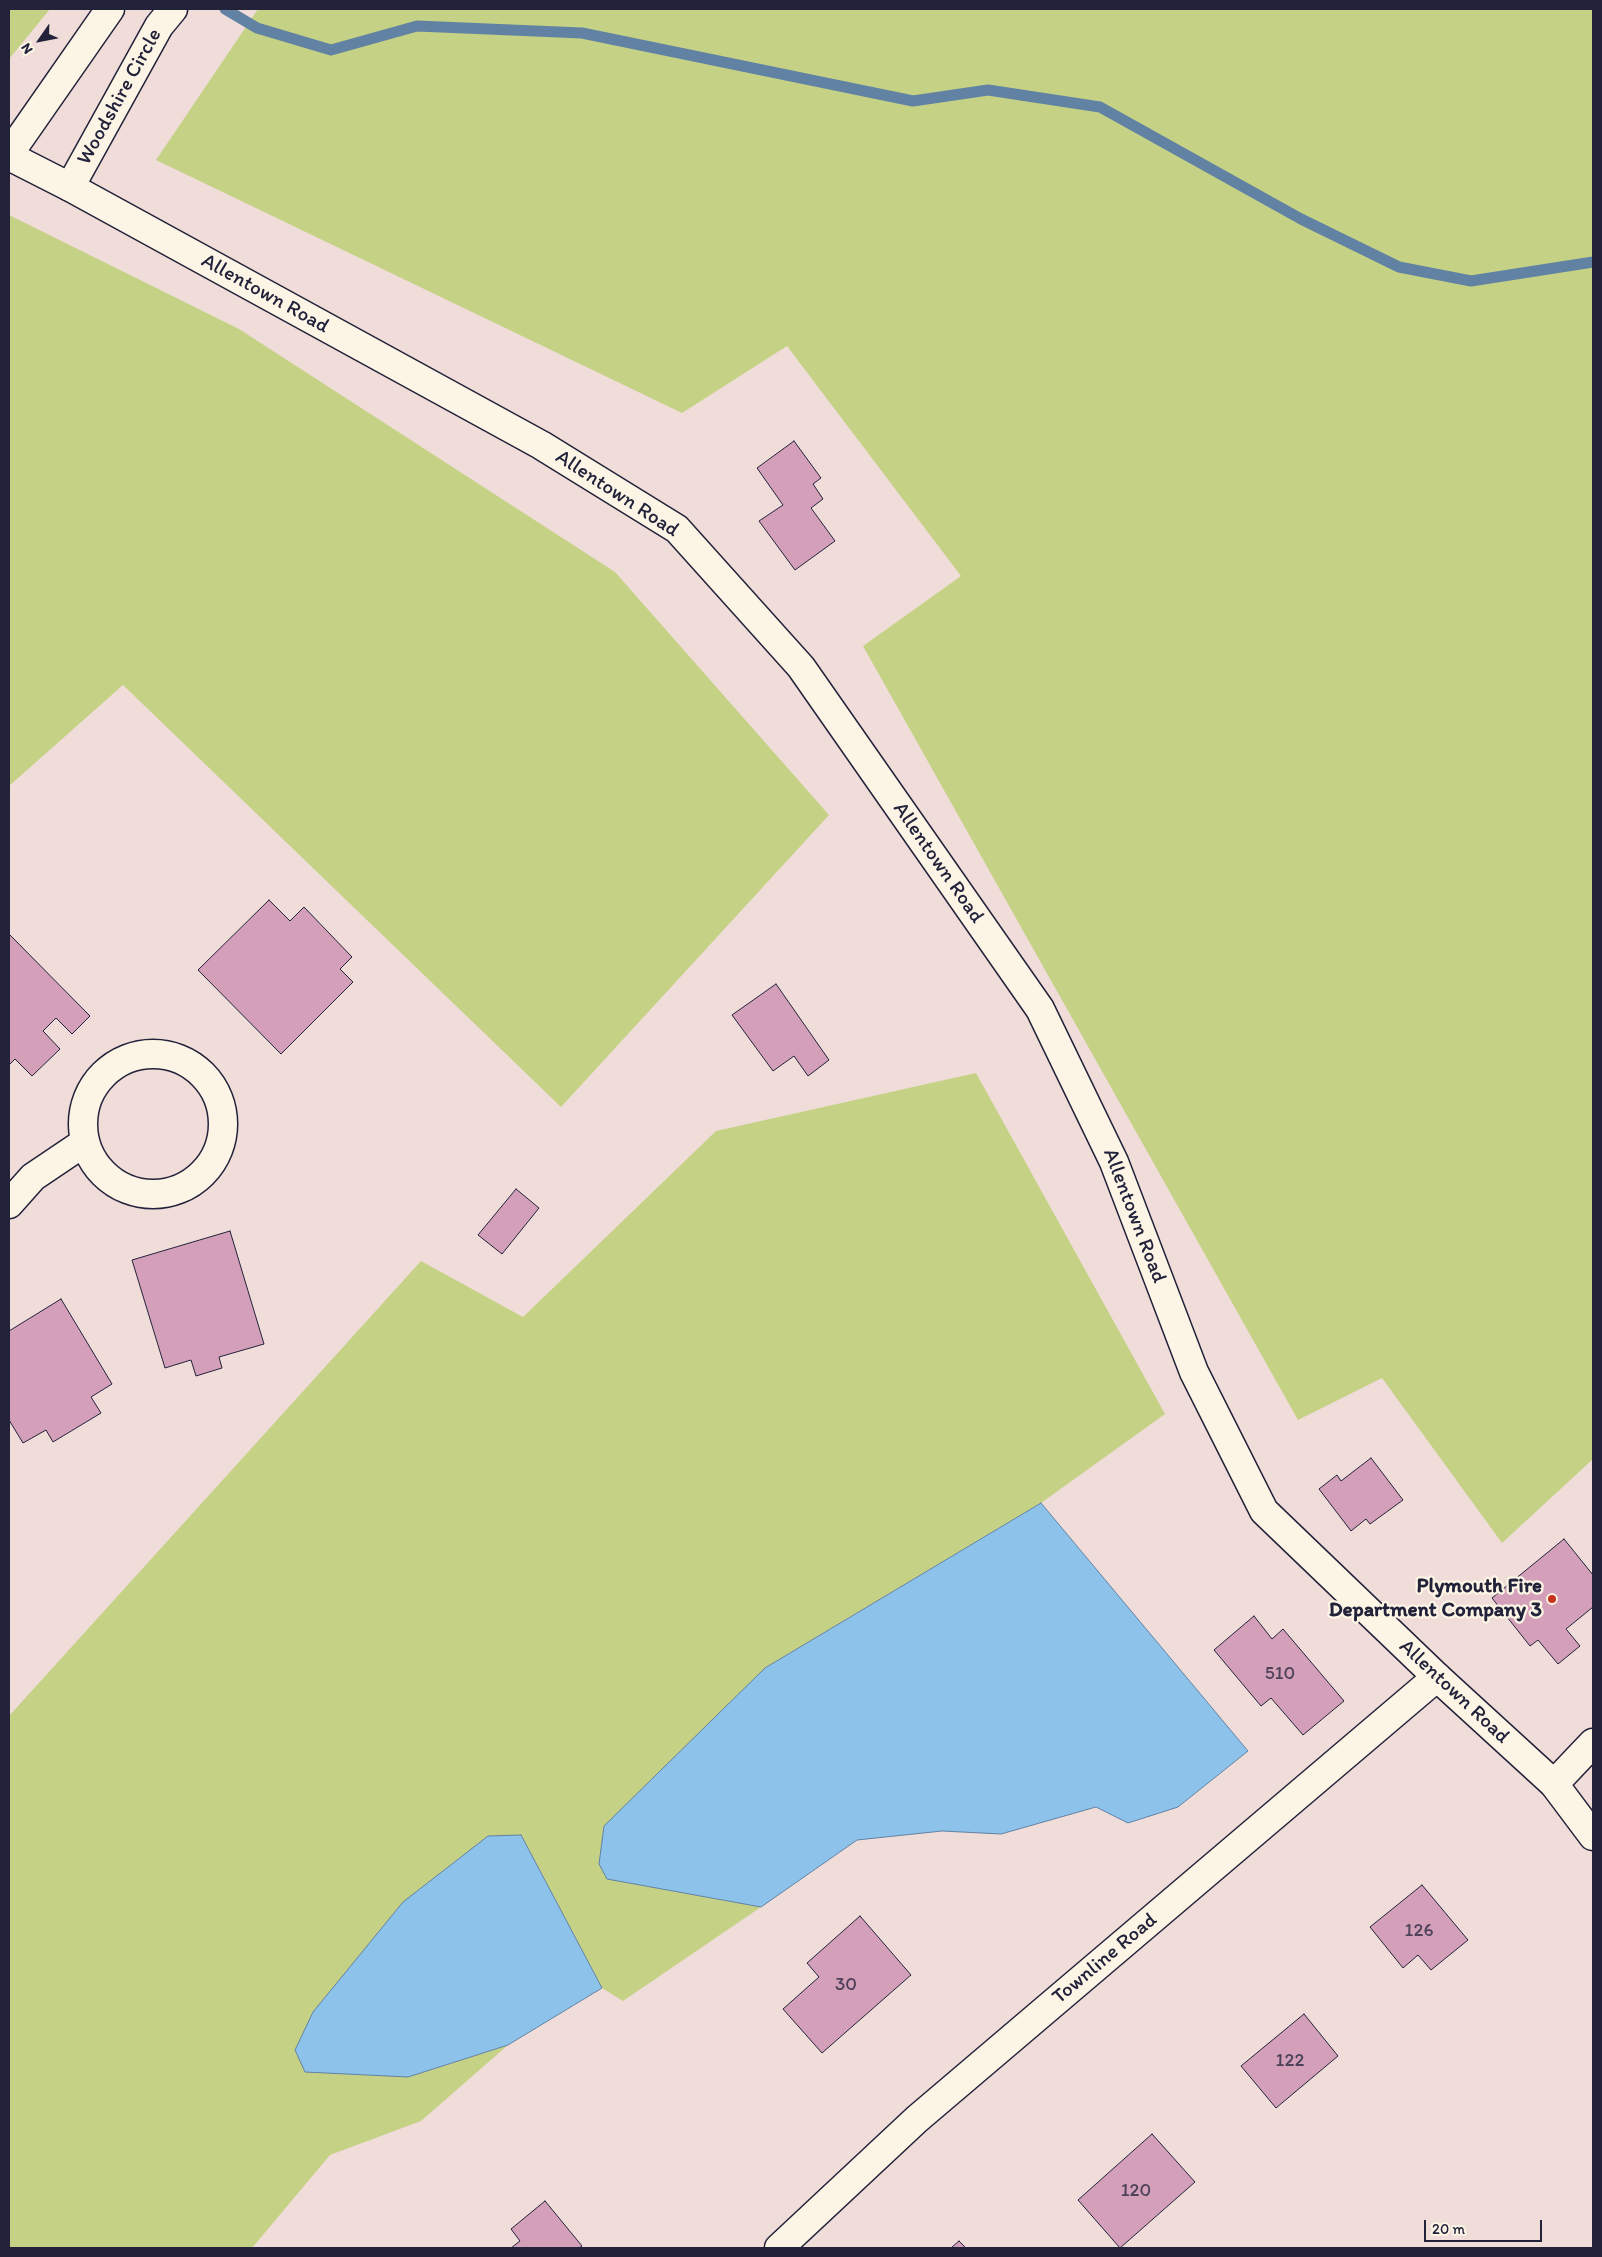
<!DOCTYPE html>
<style>
body{margin:0}
#map{position:relative;width:1602px;height:2257px;overflow:hidden;background:#f0dcd8;font-family:Itim,sans-serif}
canvas{display:block}
.frame{position:absolute;inset:0;border:10px solid #22223b;pointer-events:none}
.north{position:absolute;left:15px;top:15px;width:50px;height:50px;-webkit-text-stroke:4px #fcf5e5;paint-order:stroke;rotate:237deg;font-size:14px;font-weight:700;line-height:20px;text-align:center;color:#22223b}
.north::after{content:'';display:block;margin:auto;width:18px;height:22px;background:#22223b;clip-path:polygon(50% 0,100% 100%,50% 72%,0 100%)}
.scale{position:absolute;left:1424px;top:2220px;width:118px;height:22px;box-sizing:border-box;border:2px solid #22223b;border-top:0;padding-left:6px;font-size:15px;line-height:18px;white-space:nowrap;color:#22223b;-webkit-text-stroke:4px #fcf5e5;paint-order:stroke}
</style>
<div id="map">
<canvas width="1602" height="2257"></canvas>
<div class="frame"></div>
<div class="north">N</div>
<div class="scale">20 m</div>
</div>
<script>
const context = document.querySelector('canvas').getContext('2d');
context.lineJoin = 'round';
function fillPath(path, color) { context.fillStyle = color; context.fill(path, 'evenodd'); }
const poly = rows => new Path2D(rows.map(r => 'M' + r).join(''));
function stroke(path, color, width, dash) { context.strokeStyle = color; context.lineWidth = width; context.lineCap = dash ? 'butt' : 'round'; context.setLineDash(dash || []); context.stroke(path); }
function drawText(font, color, halo, rows, align = 'center') {
  context.font = font + ' Itim,sans-serif'; context.lineWidth = 4.5; context.setLineDash([]); context.textBaseline = 'middle'; context.strokeStyle = halo; context.fillStyle = color; for (const [text, x, y, turn = 0] of rows) {
    context.save(); context.translate(x, y); context.rotate((+turn || 0) * Math.PI / 180); context.textAlign = isNaN(turn) ? turn : align; if (halo) context.strokeText(text, 0, 0); context.fillText(text, 0, 0); context.restore();
  }
}
fillPath(poly([
 [9,9,50,9,9,59],
 [258,9,1593,9,1593,1459,1502,1543,1382,1378,1298,1420,863,646,961,576,787,346,682,413,156,160],
 [9,215,239,329,615,572,829,815,561,1107,123,685,9,786],
 [976,1073,1165,1414,1041,1503,765,1668,608,1879,761,1907,623,2001,602,1988,521,1835,408,2077,508,2045,421,2121,330,2155,252,2248,9,2248,9,1716,421,1261,523,1317,716,1131]
]), '#c5d286');
const water = poly([
 [1041,1503,1248,1751,1178,1807,1128,1823,1096,1807,1001,1834,942,1831,857,1840,761,1907,607,1879,599,1864,604,1826,765,1668,1041,1503],
 [521,1835,602,1988,508,2045,408,2077,305,2072,295,2050,313,2012,403,1902,488,1836,521,1835]
]);
fillPath(water, '#8dc2ea');
stroke(water, '#6282a4', 1);
stroke(poly([
 [225,9,257,28,331,50,417,26,582,33,913,101,988,90,1100,107,1301,219,1399,267,1471,281,1593,262]
]), '#6282a4', 11);
const building = poly([
 [794,441,821,478,813,484,823,499,811,508,835,541,795,570,759,521,783,505,757,468,794,441],
 [269,900,290,921,304,907,352,957,340,969,353,982,281,1054,198,970,269,900],
 [9,934,90,1016,72,1034,56,1018,43,1031,60,1049,32,1076,15,1059,9,1065,9,934],
 [776,984,829,1060,808,1076,794,1056,773,1071,732,1015,776,984],
 [516,1189,539,1208,502,1254,478,1235,516,1189],
 [230,1231,264,1344,219,1357,222,1368,196,1376,191,1360,165,1368,132,1260,230,1231],
 [61,1299,112,1384,91,1397,101,1413,53,1442,46,1430,23,1443,9,1420,9,1331,61,1299],
 [1371,1458,1403,1500,1370,1524,1366,1519,1351,1531,1319,1489,1337,1475,1341,1481,1371,1458],
 [1564,1539,1593,1575,1593,1607,1566,1629,1580,1646,1558,1664,1538,1640,1530,1646,1492,1598,1564,1539],
 [1254,1616,1272,1639,1283,1629,1344,1701,1303,1735,1271,1698,1261,1706,1214,1650,1254,1616],
 [1422,1885,1468,1940,1431,1970,1418,1955,1403,1968,1370,1927,1422,1885],
 [860,1916,911,1975,822,2053,783,2009,819,1977,807,1963,860,1916],
 [1304,2014,1338,2056,1276,2108,1241,2066,1304,2014],
 [1152,2134,1195,2182,1120,2248,1078,2200,1152,2134],
 [545,2201,582,2246,579,2248,511,2248,520,2241,511,2229,545,2201],
 [959,2241,966,2248,951,2248,959,2241]
]);
fillPath(building, '#d4a0b9');
stroke(building, '#22223b', 1);
const minor = poly([
 [9,154,110,9],
 [70,187,159,26,173,9],
 '83 1124a70 70 0 1 1 140 0a70 70 0 1 1-140 0Z',
 [9,1204,33,1177,85,1142],
 [1554,1784,1593,1743],
 [779,2248,917,2119,1437,1677]
]);
const tertiary = poly([
 [9,156,70,187,541,445,677,529,801,667,1040,1009,1114,1162,1194,1372,1264,1511,1437,1677,1554,1784,1593,1836]
]);
stroke(minor, '#22223b', 31);
stroke(tertiary, '#22223b', 31);
stroke(minor, '#fcf5e5', 28);
stroke(tertiary, '#fcf5e5', 28);
for (const [x, y, r, color] of [
 [1552,1599,5,"#c8321e"]
]) { const dot = new Path2D(); dot.arc(x, y, r, 0, 2 * Math.PI); context.fillStyle = color; context.fill(dot); stroke(dot, '#fcf5e5', 2); }
drawText('19px', '#4e425a', null, [
 ["510",1280,1674],
 ["126",1419,1931],
 ["30",846,1985],
 ["122",1290,2061],
 ["120",1136,2191]
]);
drawText('21px', '#22223b', '#fcf5e5', [
 ["Woodshire Circle",120,97,-61],
 ["Allentown Road",265,294,29],
 ["Allentown Road",617,494,33],
 ["Allentown Road",938,863,55],
 ["Allentown Road",1134,1216,69],
 ["Allentown Road",1454,1692,43],
 ["Townline Road",1105,1959,-40]
]);
drawText('bold 21px', '#22223b', '#fcf5e5', [
 ["Plymouth Fire",1542,1587],
 ["Department Company 3",1542,1611]
], 'right');
</script>
